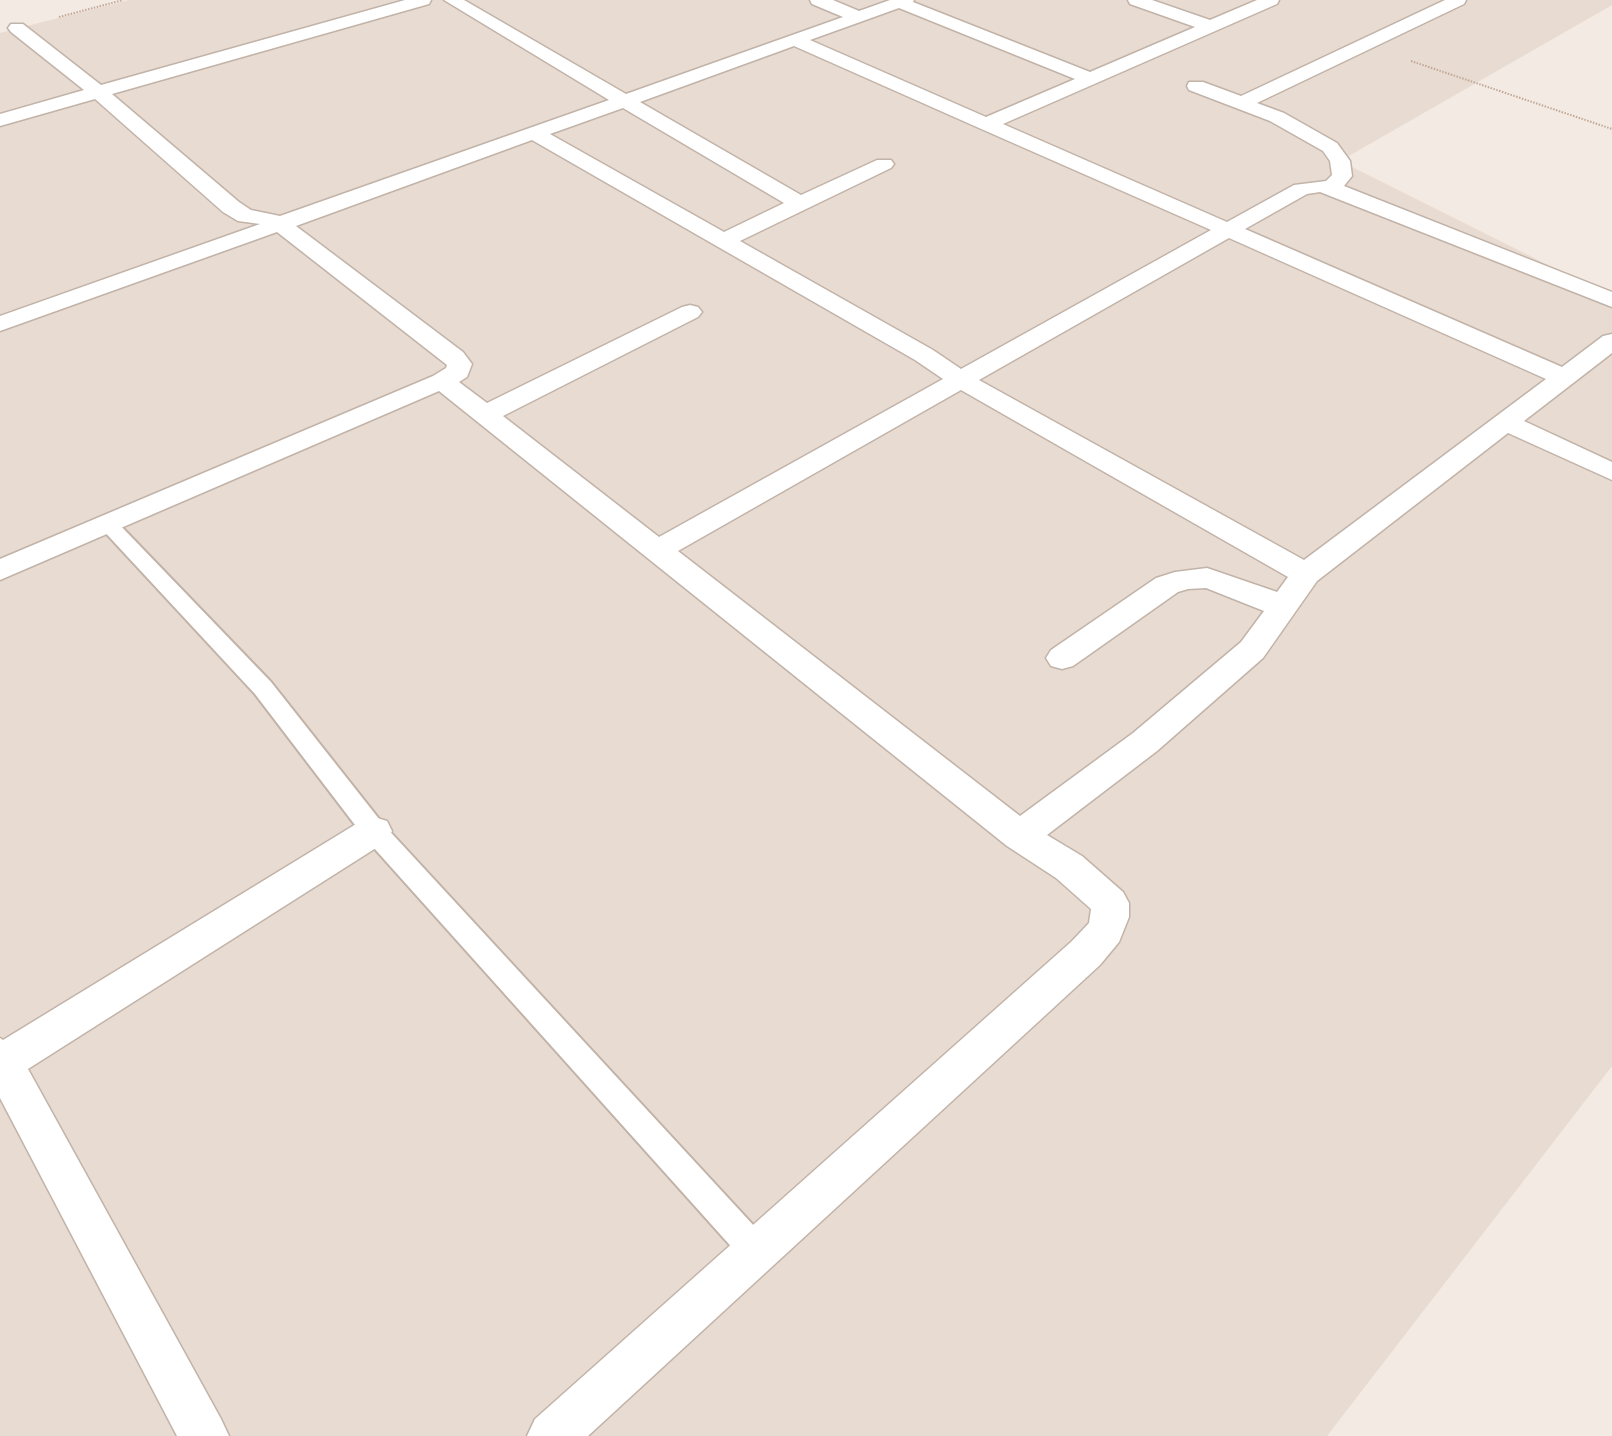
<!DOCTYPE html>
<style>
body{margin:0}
canvas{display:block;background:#f3eae3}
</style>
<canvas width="1612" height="1436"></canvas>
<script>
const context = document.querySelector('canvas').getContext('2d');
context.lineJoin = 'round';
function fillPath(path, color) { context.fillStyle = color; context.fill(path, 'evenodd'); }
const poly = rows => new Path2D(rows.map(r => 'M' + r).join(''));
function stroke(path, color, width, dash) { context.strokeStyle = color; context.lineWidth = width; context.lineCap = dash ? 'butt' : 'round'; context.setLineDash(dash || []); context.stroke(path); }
fillPath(poly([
 [129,0,1612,0,1612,5,1340,161,1612,297,1612,1066,1327,1436,0,1436,0,33]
]), '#e8dbd1');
const lane = poly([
 [108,518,115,520,271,682,383,824,767,1240,771,1251,767,1262,756,1266,745,1262,365,838,255,694,101,528,98,524,101,520,108,518]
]);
const street = poly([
 [405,0,431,0,429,4,112,94,239,202,251,210,280,216,609,100,444,0,464,0,626,94,843,17,812,4,810,0,833,0,859,11,890,0,914,0,913,2,1090,72,1195,27,1130,4,1128,0,1152,0,1210,20,1257,0,1279,0,1277,4,1003,124,1227,222,1294,185,1326,181,1332,175,1330,161,1323,151,1270,121,1189,90,1187,86,1189,82,1203,82,1241,96,1445,0,1466,0,1464,4,1257,103,1284,113,1337,143,1350,161,1352,176,1344,186,1612,292,1612,307,1320,192,1307,194,1245,229,1562,367,1603,336,1612,334,1612,353,1524,421,1612,462,1612,480,1508,433,1317,581,1263,658,1157,751,1047,835,1082,856,1123,892,1129,903,1129,917,1119,942,1100,965,588,1436,527,1436,535,1419,1072,941,1089,923,1091,909,1056,878,1007,846,439,391,0,580,0,559,433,376,446,368,447,365,277,232,0,331,0,316,260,224,238,221,223,212,95,99,0,126,0,114,84,90,11,32,8,28,11,24,23,24,101,85,405,0],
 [899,8,1075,79,986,117,810,40,899,8],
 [794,46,979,128,1211,230,961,369,933,350,740,241,891,168,894,164,891,160,877,160,801,195,640,102,794,46],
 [623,108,784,203,724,232,550,134,623,108],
 [532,140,915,360,943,379,659,537,503,416,698,317,702,312,698,307,690,305,682,307,487,403,459,382,467,377,472,364,463,352,296,226,532,140],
 [1229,238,1546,379,1304,560,979,380,1229,238],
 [961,390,1288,577,1277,592,1207,568,1175,572,1156,578,1051,650,1046,658,1051,666,1062,669,1073,666,1178,592,1188,589,1206,588,1264,611,1241,642,1133,733,1020,816,678,551,961,390],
 [374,817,387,821,392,831,387,841,28,1069,221,1419,229,1436,177,1436,0,1098,0,1038,3,1040,361,821,374,817]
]);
stroke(lane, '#c2b3a8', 4);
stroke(street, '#c2b3a8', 3);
stroke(poly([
 [59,17,123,0],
 [1411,61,1612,129]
]), '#c2a795', 2, [1.5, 1.5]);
fillPath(lane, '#fff');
fillPath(street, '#fff');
</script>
